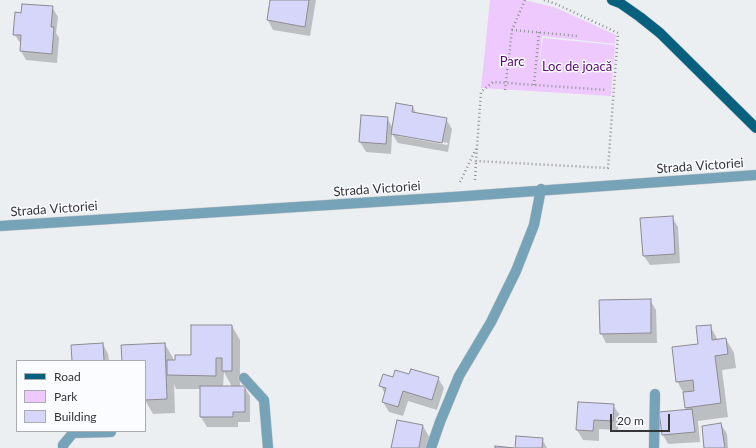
<!DOCTYPE html>
<meta charset="utf-8">
<style>
body{margin:0}
#map{position:relative;width:756px;height:448px;overflow:hidden;background:#eceff2;font-family:Lato,sans-serif}
canvas{display:block}
.legend{position:absolute;left:16px;top:360px;width:130px;height:72px;box-sizing:border-box;background:#fafcff;border:1px solid #abacaf;margin:0;padding:5px 7px;list-style:none;font-size:12px;color:#343436}
.legend li{display:flex;align-items:center;gap:8px;height:20px}
.legend b{width:20px;border:1px solid #abacaf}
.scale{position:absolute;left:610px;top:414px;width:60px;height:18px;box-sizing:border-box;border:2px solid #343436;border-top:0;padding-left:5px;font-size:12px;line-height:14px;white-space:nowrap;color:#343436;-webkit-text-stroke:3px #fafcff;paint-order:stroke}
</style>
<div id="map">
<canvas width="756" height="448"></canvas>
<ul class="legend">
<li><b style="height:5px;background:#07617e"></b>Road</li>
<li><b style="height:11px;background:#edc9fd"></b>Park</li>
<li><b style="height:11px;background:#d6d6fb"></b>Building</li>
</ul>
<div class="scale">20 m</div>
</div>
<script>
const context = document.querySelector('canvas').getContext('2d');
context.lineJoin = 'round';
function fillPath(path, color) { context.fillStyle = color; context.fill(path, 'evenodd'); }
const poly = rows => new Path2D(rows.map(r => 'M' + r).join(''));
function stroke(path, color, width, dash) { context.strokeStyle = color; context.lineWidth = width; context.lineCap = dash ? 'butt' : 'round'; context.setLineDash(dash || []); context.stroke(path); }
function drawText(font, color, halo, rows, align = 'center') {
  context.font = font + ' Lato,sans-serif'; context.lineWidth = 3; context.setLineDash([]); context.textBaseline = 'middle'; context.strokeStyle = halo; context.fillStyle = color; for (const [text, x, y, turn = 0] of rows) {
    context.save(); context.translate(x, y); context.rotate((+turn || 0) * Math.PI / 180); context.textAlign = isNaN(turn) ? turn : align; if (halo) context.strokeText(text, 0, 0); context.fillText(text, 0, 0); context.restore();
  }
}
fillPath(poly([
 [490,0,524,0,554,7,616,35,615,44,542,36,539,69,543,38,615,45,611,96,481,88]
]), '#edc9fd');
fillPath(poly([
 [271,0,316,0,310,36,273,30,268,20],
 [52,7,58,17,56,33,59,38,57,63,26,60,21,51,21,44,14,34],
 [412,106,416,113,446,119,452,129,448,152,398,143,392,134,391,154,366,152,360,142,387,118,393,128],
 [398,134,448,143,447,145,398,136],
 [672,217,678,227,680,263,650,265,644,256],
 [650,300,656,310,657,343,606,343,601,333],
 [232,326,240,340,240,387,244,387,250,396,250,422,238,422,238,427,207,427,201,417,201,389,176,389,174,384,175,413,153,414,145,400,145,361,123,361,165,344,173,358,173,361,192,356],
 [224,372,232,387,223,387],
 [710,326,718,340,726,339,734,353,736,368,722,370,728,417,698,421,700,442,668,444,663,435,687,410,686,407,684,394,677,381],
 [103,344,108,354,109,361,73,361],
 [410,376,438,378,444,388,437,410,408,401,403,416,389,412,383,402,385,394,381,386,393,378],
 [613,405,619,414,618,430,599,429,599,441,583,440,577,430],
 [721,424,727,434,728,448,706,448],
 [423,426,431,440,429,448,392,448],
 [542,439,547,448,516,448]
]), '#0003');
const building = poly([
 [270,0,309,0,305,27,267,20,270,0],
 [22,4,53,6,51,27,54,27,52,54,20,51,21,35,13,35,15,12,21,13,22,4],
 [396,103,413,106,412,112,447,118,442,143,391,134,396,103],
 [361,115,388,117,386,144,359,142,361,115],
 [673,216,675,254,643,256,640,218,673,216],
 [651,299,651,333,600,334,599,300,651,299],
 [191,325,232,325,232,371,222,371,222,358,216,358,216,376,167,375,167,360,175,360,175,355,191,355,191,325],
 [711,325,712,340,726,338,728,354,715,356,721,403,685,408,683,392,694,391,693,380,676,382,672,347,698,344,696,326,711,325],
 [103,343,104,361,72,361,71,345,103,343],
 [165,343,167,399,145,400,145,361,122,361,121,345,165,343],
 [411,369,439,377,432,400,403,391,398,407,382,402,386,388,379,386,383,374,393,377,395,370,409,374,411,369],
 [200,386,245,386,245,412,233,412,233,417,200,417,200,386],
 [578,402,614,404,613,421,594,420,593,431,576,430,578,402],
 [692,409,695,432,662,435,659,412,692,409],
 [397,420,423,425,419,448,391,448,397,420],
 [721,423,725,448,704,448,702,426,721,423],
 [516,436,543,438,542,448,515,448,516,436],
 [495,446,514,448,495,448,495,446]
]);
fillPath(building, '#d6d6fb');
stroke(building, '#8b8b8f', 1);
const minor = poly([
 [0,226,453,197,756,175],
 [244,378,264,400,268,448],
 [63,448,63,445,73,433,111,432],
 [431,448,440,422,459,376,491,322,516,271,534,225,541,189],
 [654,448,655,394]
]);
const major = poly([
 [612,0,620,3,640,17,660,33,756,128]
]);
stroke(minor, '#c7cacc', 11);
stroke(major, '#c7cacc', 11);
stroke(poly([
 [544,0,556,4,618,33,608,168,476,161,481,92,493,82,607,90],
 [512,30,578,36],
 [534,85,539,32],
 [505,90,512,30,525,0],
 [475,180,476,161],
 [460,182,476,149]
]), '#8f9093', 2.5, [1, 3]);
stroke(minor, '#76a3b8', 10);
stroke(major, '#07617e', 10);
drawText('13px', '#56096e', '#fafcff', [
 ["Parc",512,62],
 ["Loc de joacă",577,67]
]);
drawText('13px', '#343436', '#fafcff', [
 ["Strada Victoriei",700,166,-4],
 ["Strada Victoriei",377,189,-4],
 ["Strada Victoriei",54,209,-4]
]);
</script>
